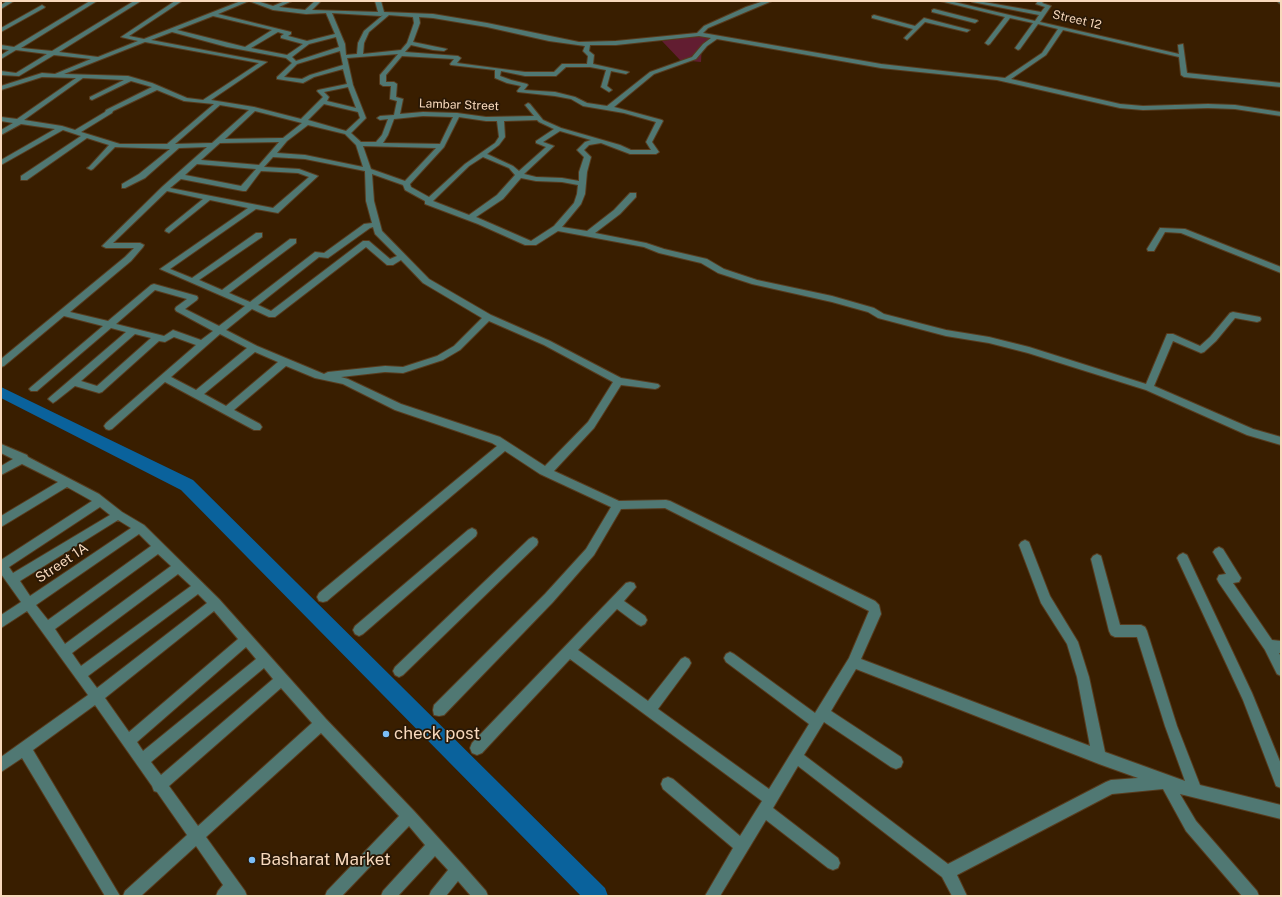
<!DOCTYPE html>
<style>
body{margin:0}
#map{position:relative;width:1282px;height:897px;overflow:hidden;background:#391e00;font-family:"Public Sans",sans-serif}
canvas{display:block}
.frame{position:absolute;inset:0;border:2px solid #f8d9bd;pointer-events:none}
</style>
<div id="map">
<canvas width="1282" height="897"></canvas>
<div class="frame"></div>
</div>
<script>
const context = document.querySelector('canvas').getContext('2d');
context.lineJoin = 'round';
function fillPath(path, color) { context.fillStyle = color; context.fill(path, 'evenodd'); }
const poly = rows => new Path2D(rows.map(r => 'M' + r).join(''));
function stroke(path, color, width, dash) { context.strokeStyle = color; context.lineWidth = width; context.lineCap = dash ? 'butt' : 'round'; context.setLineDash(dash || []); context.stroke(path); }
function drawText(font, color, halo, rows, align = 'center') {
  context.font = font + ' "Public Sans",sans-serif'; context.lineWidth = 3.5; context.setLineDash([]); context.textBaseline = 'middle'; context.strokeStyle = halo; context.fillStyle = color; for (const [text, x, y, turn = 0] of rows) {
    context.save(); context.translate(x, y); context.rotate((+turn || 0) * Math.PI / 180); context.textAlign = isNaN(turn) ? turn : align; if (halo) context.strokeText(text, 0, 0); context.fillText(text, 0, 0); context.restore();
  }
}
fillPath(poly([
 [698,36,718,39,702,44,701,62,680,60,662,41]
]), '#621d31');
fillPath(poly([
 [1,387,193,480,605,888,608,896,581,896,181,490,1,398,1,387]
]), '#0a629c');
const minor = poly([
 [7,1,14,1,1,9,1,5,7,1],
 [90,1,97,1,21,48,52,51,134,1,141,1,59,52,98,57,138,41,121,37,175,1,182,1,129,36,144,39,241,1,249,1,218,14,291,32,291,34,288,36,307,41,335,34,326,13,306,14,273,10,249,1,257,1,273,6,285,1,292,1,279,7,305,10,315,1,321,1,312,10,378,12,375,1,381,1,384,12,433,14,487,23,579,42,616,41,697,33,704,26,746,7,764,1,772,1,708,28,703,33,881,64,1005,78,1042,53,1058,29,1038,24,1020,49,1018,50,1015,48,1033,23,1010,18,990,44,988,45,985,43,1005,17,940,1,950,1,1035,21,1039,15,972,2,978,1,1041,12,1045,7,1036,4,1038,1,1044,1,1042,3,1051,6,1040,22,1179,54,1178,45,1183,44,1187,73,1281,83,1281,87,1184,77,1181,75,1179,57,1063,30,1046,55,1011,79,1120,104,1143,106,1208,104,1235,105,1281,112,1281,116,1235,109,1208,108,1143,110,1120,108,997,80,881,68,717,39,707,46,696,59,654,74,614,107,662,120,663,121,652,142,659,152,656,154,630,154,601,143,589,145,584,150,591,157,587,172,585,194,581,204,562,227,587,231,614,210,630,193,636,193,636,197,620,214,595,233,646,243,664,249,707,259,724,269,757,280,832,296,874,308,884,314,946,330,989,337,1029,347,1146,384,1167,334,1173,334,1200,346,1210,337,1230,313,1233,312,1260,317,1261,319,1260,321,1257,322,1235,318,1216,341,1204,352,1201,353,1173,341,1154,386,1253,429,1281,437,1281,445,1247,435,1146,390,1028,353,989,343,946,336,878,318,868,312,832,302,752,284,718,273,701,263,659,253,644,247,558,231,536,245,525,245,478,224,425,204,425,201,405,190,403,185,372,174,374,201,382,231,429,279,491,315,550,341,621,378,658,384,660,386,658,388,655,389,621,385,594,428,554,471,619,501,666,500,670,501,875,601,879,605,881,614,861,659,1090,746,1077,677,1067,644,1041,603,1019,545,1021,542,1025,540,1029,542,1050,596,1078,642,1089,677,1105,752,1185,781,1165,726,1137,637,1115,637,1111,635,1109,631,1091,559,1093,556,1097,554,1101,556,1120,625,1141,625,1145,627,1147,631,1177,726,1200,785,1281,805,1281,819,1180,794,1196,821,1257,891,1259,896,1242,896,1186,831,1163,789,1112,794,957,875,967,896,952,896,942,877,798,766,773,808,838,858,840,863,838,868,833,870,828,868,766,820,720,896,705,896,733,848,663,789,661,784,663,779,668,777,673,779,740,836,762,801,570,659,482,753,477,755,472,753,470,748,472,743,626,583,630,582,634,583,636,587,624,601,645,616,647,620,645,624,641,626,637,624,617,609,578,650,648,701,681,659,685,657,689,659,691,663,689,667,658,709,769,789,809,724,726,662,724,658,726,654,730,652,734,654,815,713,849,658,869,611,665,508,621,509,594,555,553,602,444,715,439,716,434,715,433,710,434,705,545,594,586,549,611,507,540,474,505,451,327,601,323,602,319,601,317,597,319,593,497,446,492,443,395,410,343,384,315,378,286,366,234,410,260,424,262,427,260,430,254,430,165,382,112,429,109,430,106,429,104,426,106,423,196,345,174,337,165,342,159,341,102,392,99,393,75,386,56,401,53,403,48,399,50,397,126,332,111,328,37,391,31,391,29,389,31,387,103,326,64,316,4,366,1,367,1,359,125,257,134,248,106,248,102,246,162,187,207,147,179,148,145,178,125,188,122,188,122,184,139,174,170,149,115,147,93,169,91,170,87,168,89,167,109,145,87,138,27,180,21,180,21,176,81,136,63,130,1,165,1,160,55,129,21,124,1,135,1,130,13,123,1,121,1,117,17,119,76,78,42,77,1,90,1,86,42,73,55,74,91,59,54,55,19,76,1,75,1,71,16,73,47,54,16,50,1,59,1,55,9,50,1,49,1,45,14,47,90,1],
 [332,13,381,16,383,15,364,31,358,43,357,54,346,55,345,44,332,13],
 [389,15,413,17,414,23,407,43,401,50,363,54,364,43,369,32,389,15],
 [213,16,272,30,245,47,177,30,213,16],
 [419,17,433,18,487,27,549,41,585,46,583,51,588,56,587,64,562,64,554,72,525,72,457,63,461,58,458,56,405,52,411,45,433,50,444,51,447,49,413,42,420,23,419,17],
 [172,32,227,47,286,58,292,63,277,77,277,79,303,83,314,77,343,69,347,84,318,90,317,91,323,97,301,119,254,107,211,100,267,62,151,40,172,32],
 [278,32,284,34,281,36,281,38,303,44,287,55,251,48,278,32],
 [699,36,711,38,703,44,692,57,650,72,607,106,587,103,575,97,555,92,524,90,528,85,527,84,511,80,500,76,501,71,525,76,556,76,566,67,590,67,606,70,601,87,609,92,612,90,607,86,611,71,626,74,629,72,593,64,594,55,589,51,590,45,616,45,699,36],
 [336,37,339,47,296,61,292,57,309,44,336,37],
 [145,42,259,63,203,100,187,98,152,83,128,76,64,74,145,42],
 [340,51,343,65,310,75,302,79,284,77,297,64,340,51],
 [398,54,380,75,380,84,383,86,391,86,390,99,397,101,394,115,380,116,377,118,380,120,388,119,382,135,376,142,361,142,351,133,366,118,353,85,347,58,398,54],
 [402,56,454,59,450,64,451,65,495,70,495,78,507,83,521,86,517,91,518,92,555,96,571,99,583,106,624,113,656,122,646,142,651,150,631,150,620,145,561,128,543,120,530,104,528,103,525,105,534,116,486,117,457,113,423,112,400,114,403,99,396,97,397,84,394,82,386,82,386,75,402,56],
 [83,78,124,80,90,97,90,99,92,100,131,81,152,87,106,110,105,112,75,130,62,126,24,120,83,78],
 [348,87,356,108,327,101,329,97,324,92,348,87],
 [157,90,184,101,214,104,167,144,120,144,81,132,112,113,113,111,157,90],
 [324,104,358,112,360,118,346,131,308,120,324,104],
 [220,105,249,110,212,143,175,144,220,105],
 [255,111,302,123,283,138,225,139,255,111],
 [423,116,453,117,440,144,383,143,388,135,394,119,423,116],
 [459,117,486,121,497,121,499,137,495,143,465,164,429,197,411,187,410,184,444,147,459,117],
 [537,120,539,122,554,129,536,141,536,143,546,147,519,171,513,166,487,154,499,145,505,137,504,121,537,120],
 [308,125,345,134,356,145,363,167,305,155,277,153,287,141,308,125],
 [560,131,591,140,585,142,577,150,584,157,579,172,579,181,562,178,536,177,524,174,554,146,543,142,560,131],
 [279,142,259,165,201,160,220,143,279,142],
 [363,146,436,148,405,181,371,169,363,146],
 [273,157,305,159,365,171,366,201,372,223,364,224,324,253,315,252,250,302,229,293,296,243,296,239,290,239,222,290,199,280,262,237,262,233,256,233,192,278,170,269,256,209,278,213,318,176,299,169,264,167,273,157],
 [483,157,509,168,515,175,497,195,469,215,433,201,469,166,483,157],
 [197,164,256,169,241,186,185,175,197,164],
 [261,171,298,173,309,177,273,208,170,188,181,179,243,191,246,191,261,171],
 [521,178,536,181,562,182,578,185,577,194,574,203,554,226,531,241,476,217,503,199,521,178],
 [167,191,203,199,166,229,165,231,169,233,210,200,248,208,160,269,245,306,219,326,185,309,197,300,198,298,197,296,154,284,151,285,108,321,70,312,131,261,143,247,144,245,140,243,113,243,167,191],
 [373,227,375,234,397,256,390,259,369,241,363,241,271,311,258,305,319,257,328,258,370,228,373,227],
 [366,247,387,265,393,265,401,260,423,283,482,318,454,346,437,356,403,367,385,366,328,372,324,374,257,346,226,330,252,309,269,317,275,317,366,247],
 [155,290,187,299,176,307,175,309,176,311,213,331,201,340,173,330,164,336,116,324,155,290],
 [489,321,544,345,613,382,588,422,545,466,500,437,401,404,348,379,341,377,385,372,403,373,443,360,460,350,489,321],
 [135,334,151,338,97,386,81,381,135,334],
 [220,334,247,348,196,390,171,377,220,334],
 [255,352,278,362,226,406,204,394,255,352],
 [856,669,1099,764,1138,778,1111,780,1106,782,948,864,804,755,824,722,891,767,896,769,901,767,903,762,901,757,831,711,856,669],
 [1277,1,1281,1,1281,4,1279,3,1277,1],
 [42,5,45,7,44,8,1,32,1,28,42,5],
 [934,9,977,20,978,21,975,23,932,12,932,10,934,9],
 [874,15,915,26,924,18,970,30,967,32,925,22,907,40,904,38,913,29,872,18,872,16,874,15],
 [1160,228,1185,229,1281,267,1281,273,1181,233,1165,232,1154,251,1148,251,1147,249,1160,228],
 [1,444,27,455,28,457,99,494,122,512,144,525,219,599,326,719,414,811,463,865,486,891,488,896,471,896,458,881,446,896,429,896,431,891,448,870,435,856,398,896,381,896,383,891,425,845,409,826,342,896,325,896,327,891,399,816,321,733,206,837,245,891,247,896,216,896,218,891,223,885,196,846,141,896,123,896,125,891,187,835,157,792,154,791,152,786,95,705,33,750,120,896,105,896,22,758,1,772,1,757,88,695,27,611,1,628,1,615,21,602,1,574,1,560,92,501,67,487,1,527,1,516,58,482,22,464,1,475,1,466,13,459,1,453,1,444],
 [100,507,110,515,13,573,9,567,100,507],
 [118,520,131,528,30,596,20,581,118,520],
 [139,534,151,546,48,620,36,605,139,534],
 [158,554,171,566,65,644,55,629,158,554],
 [178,574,191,586,81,666,72,653,178,574],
 [198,594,207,603,97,688,88,676,198,594],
 [214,611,238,639,129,732,105,698,214,611],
 [246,647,256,659,143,751,137,742,246,647],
 [264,668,273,679,161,775,151,762,264,668],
 [281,688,312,723,198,826,169,786,281,688],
 [472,528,476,530,477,533,476,536,363,634,359,636,355,634,353,630,355,626,468,530,472,528],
 [533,537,537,539,538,542,537,545,403,675,399,677,395,675,393,671,395,667,529,539,533,537],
 [1219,547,1223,549,1241,578,1239,582,1233,583,1272,640,1281,641,1281,653,1279,653,1281,657,1281,676,1277,674,1265,650,1219,583,1217,579,1219,575,1226,574,1213,552,1215,549,1219,547],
 [1183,553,1187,555,1252,693,1281,764,1281,788,1276,786,1243,700,1177,558,1179,555,1183,553]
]);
stroke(minor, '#583c1e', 2);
fillPath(minor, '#507873');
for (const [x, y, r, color] of [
 [386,734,4,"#7bbef8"],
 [252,860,4,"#7bbef8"]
]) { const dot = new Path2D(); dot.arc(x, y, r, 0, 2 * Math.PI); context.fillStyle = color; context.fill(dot); stroke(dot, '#291806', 1.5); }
drawText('12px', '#f8d9bd', '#291806', [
 ["Street 12",1077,20,13],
 ["Lambar Street",459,105,2]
]);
drawText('14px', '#f8d9bd', '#291806', [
 ["Street 1A",62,563,-34]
]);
drawText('17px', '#f8d9bd', '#291806', [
 ["check post",394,734],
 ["Basharat Market",260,860]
], 'left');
</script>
